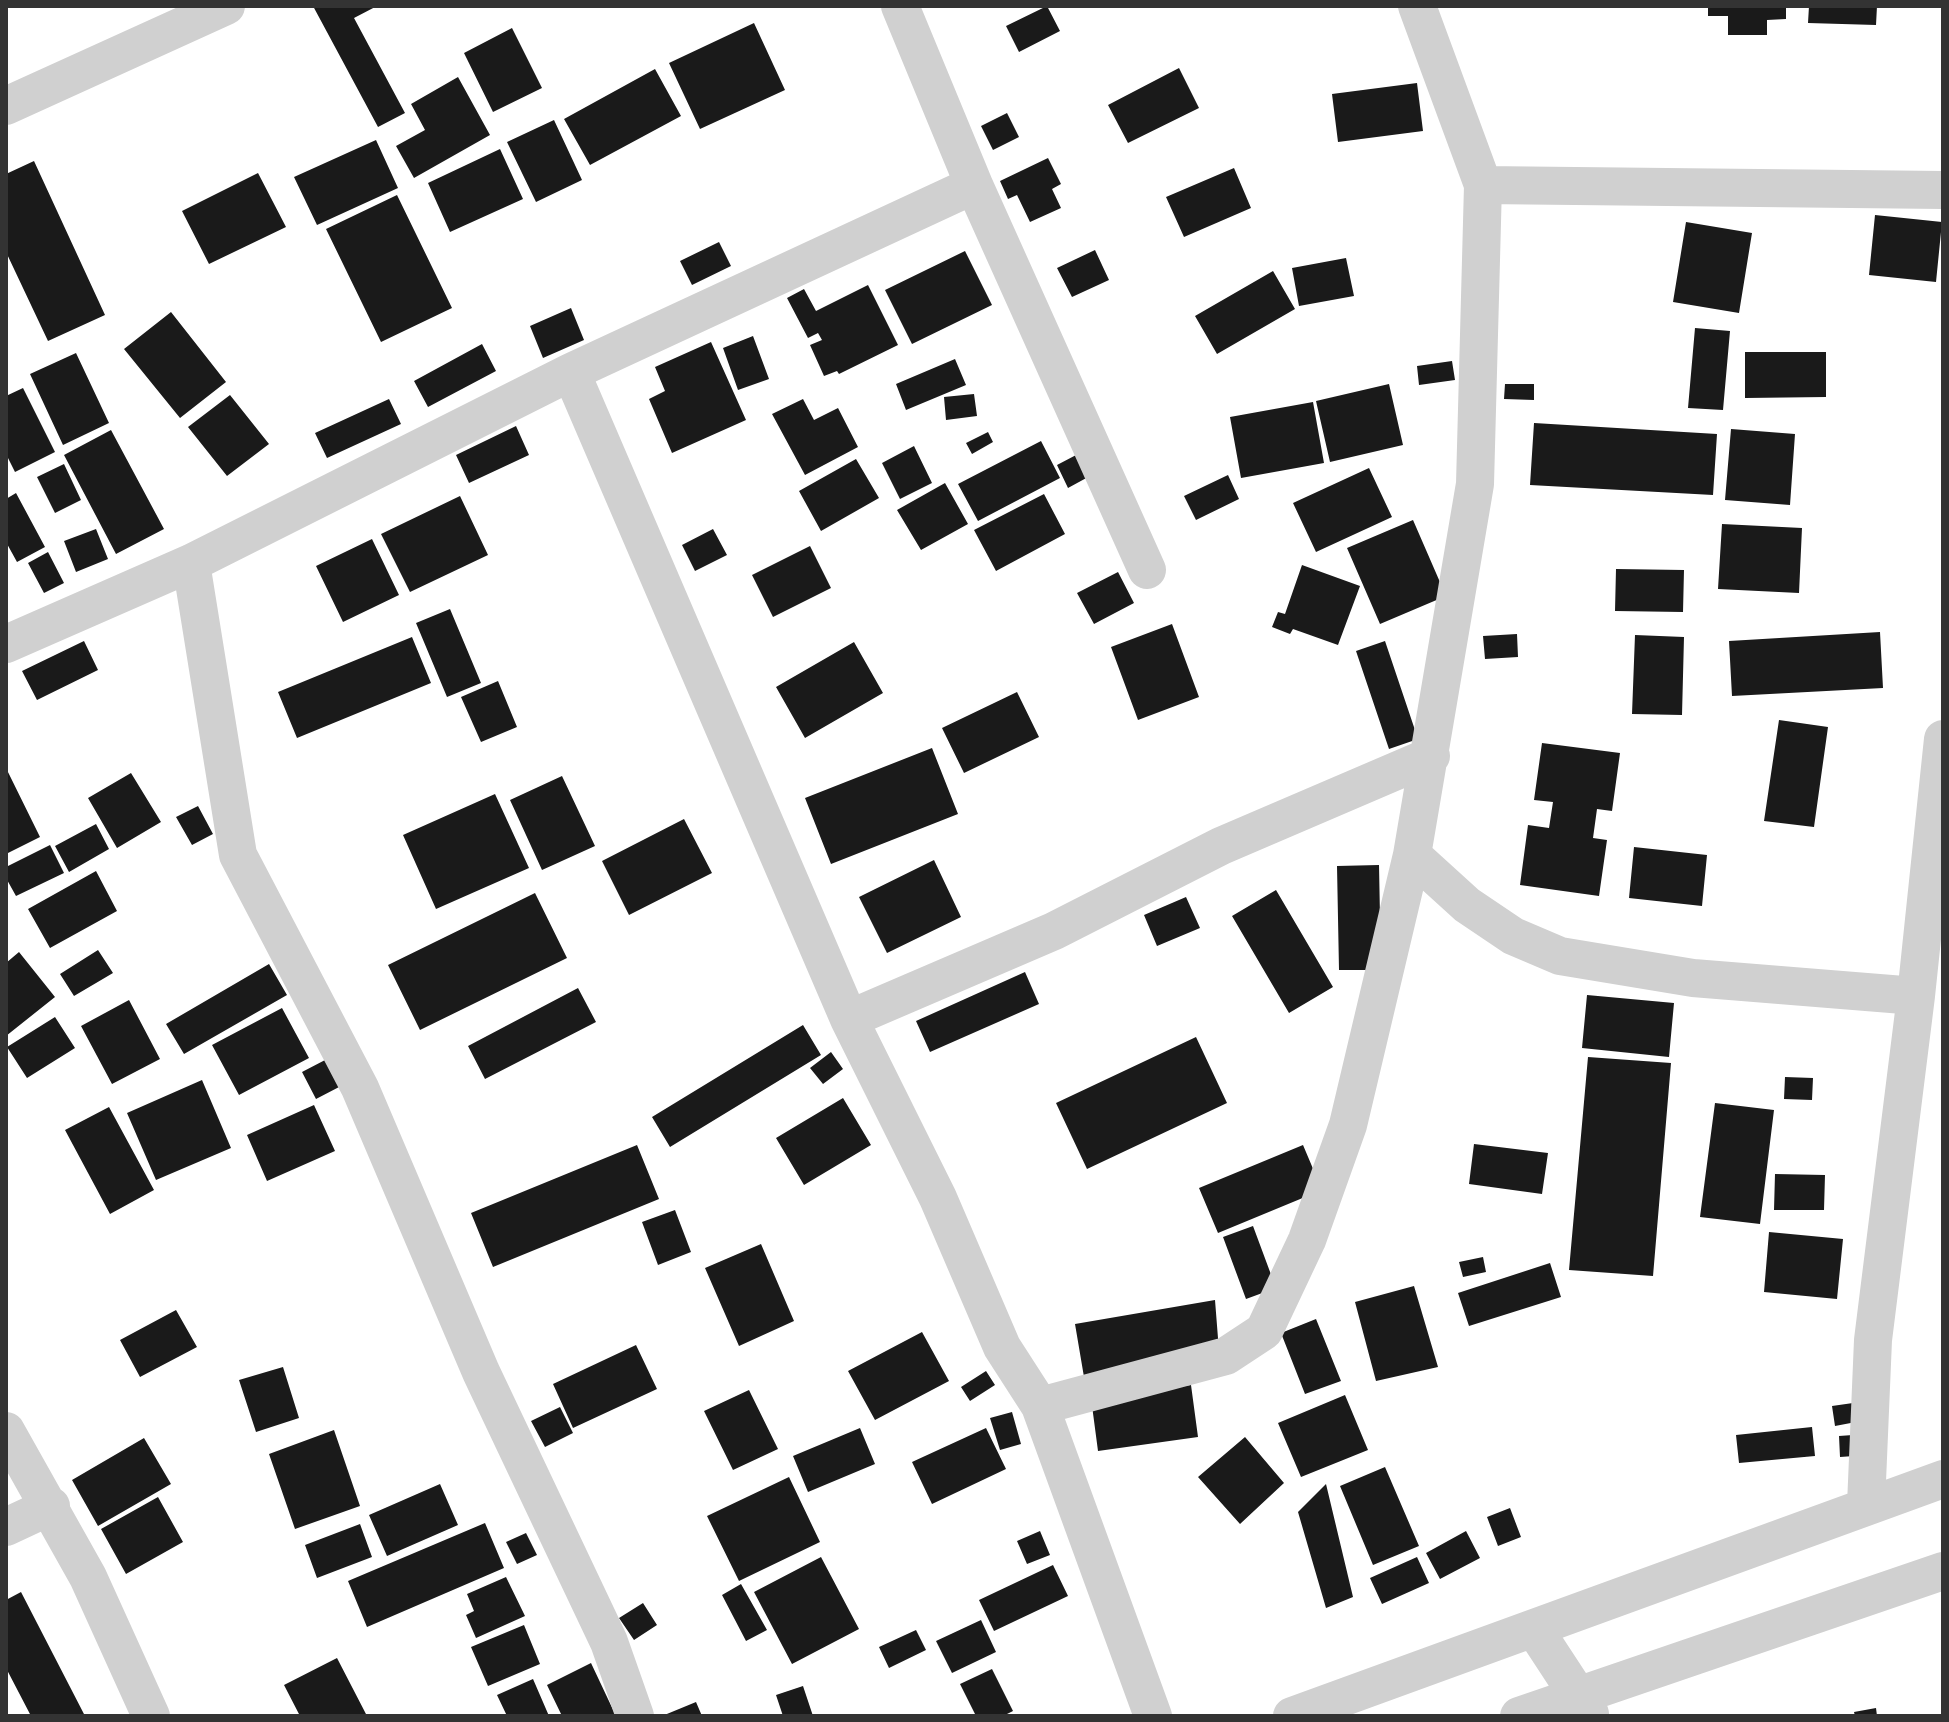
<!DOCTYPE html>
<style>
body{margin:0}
#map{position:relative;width:1949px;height:1722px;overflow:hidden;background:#fff;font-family:Manrope,sans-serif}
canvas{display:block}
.frame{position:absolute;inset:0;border:8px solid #333;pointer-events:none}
</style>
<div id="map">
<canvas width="1949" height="1722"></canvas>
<div class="frame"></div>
</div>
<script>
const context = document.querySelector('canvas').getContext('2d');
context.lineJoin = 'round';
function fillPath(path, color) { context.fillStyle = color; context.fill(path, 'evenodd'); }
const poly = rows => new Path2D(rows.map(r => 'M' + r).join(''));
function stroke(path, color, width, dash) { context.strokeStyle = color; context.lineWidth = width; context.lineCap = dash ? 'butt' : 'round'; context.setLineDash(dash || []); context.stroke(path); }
fillPath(poly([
 [313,6,377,6,354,18,405,113,378,127],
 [1047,6,1060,31,1019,52,1006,26],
 [1708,6,1786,6,1786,19,1767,20,1767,35,1728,35,1728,16,1708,16],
 [1809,6,1877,6,1876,25,1808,23],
 [754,23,785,90,700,129,669,63],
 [512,28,542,88,493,112,464,53],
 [1179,68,1199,108,1128,143,1108,105],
 [655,69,681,116,590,165,564,119],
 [458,77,490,135,414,178,396,146,425,130,411,104],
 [1417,83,1423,131,1338,142,1332,94],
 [1007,113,1019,137,993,150,981,126],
 [554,120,582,180,536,202,507,142],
 [376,140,398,188,317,225,294,177],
 [500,149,523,199,450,232,428,183],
 [1048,158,1061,184,1052,189,1061,208,1030,222,1017,195,1008,199,1000,181],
 [34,161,105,315,48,341,6,252,6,174],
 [1234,168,1251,208,1184,237,1166,197],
 [258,173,286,227,209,264,182,211],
 [397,195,452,308,381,342,326,229],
 [1875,215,1942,222,1936,282,1869,275],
 [1686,222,1752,233,1739,313,1673,302],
 [719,242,731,266,692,285,680,261],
 [1095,250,1109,280,1072,297,1057,268],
 [965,251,992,305,912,344,885,290],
 [1346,258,1354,296,1299,306,1292,268],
 [1273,271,1295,309,1217,354,1195,316],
 [868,285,898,345,839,374,837,371,824,376,810,345,822,340,818,333,808,338,787,298,804,289,816,311],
 [571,308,584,340,543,358,530,326],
 [171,312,226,382,180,418,124,349],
 [1695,328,1730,331,1723,410,1688,408],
 [753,336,769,379,738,390,723,348],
 [711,342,746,420,672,453,649,399,665,391,655,367],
 [482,344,496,371,428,407,414,381],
 [1745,352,1826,352,1826,397,1745,398],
 [76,353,109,423,63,445,30,374],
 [955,359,966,385,906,410,896,384],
 [1452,361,1455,380,1419,385,1417,366],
 [1389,384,1403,445,1330,462,1316,401],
 [1505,384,1534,384,1534,400,1504,399],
 [23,388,55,452,15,472,6,454,6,396],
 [974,394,977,416,946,420,944,397],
 [230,395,269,444,227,476,188,427],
 [389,399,401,424,327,458,315,433],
 [803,399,814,420,838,408,858,447,805,475,772,414],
 [1313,402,1324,463,1241,478,1230,417],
 [1534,423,1717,434,1713,495,1530,485],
 [516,426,529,455,469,483,456,455],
 [1731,429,1795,434,1790,505,1725,500],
 [111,430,164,529,116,554,64,455],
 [988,432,993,442,972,454,966,443],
 [1041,441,1060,478,978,521,958,484],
 [914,446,932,483,900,499,882,463],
 [1078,454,1090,476,1068,488,1057,465],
 [856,459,879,498,821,531,799,491],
 [64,464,81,500,55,513,37,477],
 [1369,468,1392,517,1316,552,1293,503],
 [1228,475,1239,499,1196,520,1184,496],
 [945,483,968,524,921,550,897,510],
 [16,493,45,547,17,562,6,542,6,499],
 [1044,494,1065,534,996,571,974,530],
 [460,496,488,555,410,592,381,534],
 [1413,520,1446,596,1380,624,1347,548],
 [1722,524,1802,528,1799,593,1718,589],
 [96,529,108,559,76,572,64,541],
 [713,529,727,555,695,571,682,545],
 [372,539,399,595,343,622,316,566],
 [810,546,831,588,773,617,752,575],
 [48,552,64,583,44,593,28,563],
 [1302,565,1360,586,1338,645,1293,629,1290,634,1272,627,1278,612,1285,614],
 [1616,569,1684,570,1683,612,1615,611],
 [1118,572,1134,603,1094,624,1077,593],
 [450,609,481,683,447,697,416,623],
 [1172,624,1199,697,1138,720,1111,647],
 [1880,632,1883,688,1732,696,1729,641],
 [1517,634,1518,657,1485,659,1483,636],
 [1635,635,1684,637,1682,715,1632,714],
 [412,637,431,683,297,738,278,692],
 [84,641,98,670,37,700,22,671],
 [1385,641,1418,739,1389,749,1356,651],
 [854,642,883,693,805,738,776,687],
 [498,681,517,727,481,742,461,697],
 [1017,692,1039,737,964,773,942,728],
 [1779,720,1828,727,1814,827,1764,821],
 [1542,743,1620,753,1612,811,1597,809,1593,838,1607,840,1599,896,1520,885,1528,825,1549,828,1553,802,1534,800],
 [932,748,958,814,831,864,805,798],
 [6,768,40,837,6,854],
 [131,773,161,822,117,848,88,798],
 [562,776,595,846,542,870,510,800],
 [495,794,529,868,436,909,403,835],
 [198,806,213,834,192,845,176,817],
 [684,819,712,873,629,915,602,861],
 [96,824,109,849,69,872,55,846],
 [50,845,64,873,16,896,6,878,6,867],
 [1634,847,1707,855,1702,906,1629,898],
 [934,860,961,917,887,953,859,897],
 [1379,865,1381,970,1339,970,1337,866],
 [96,871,117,911,50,948,28,909],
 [1276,890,1333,987,1289,1013,1232,916],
 [535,893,567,958,420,1030,388,965],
 [1186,897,1200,928,1157,946,1144,915],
 [98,950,113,973,74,996,60,974],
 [19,952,55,997,6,1036,6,963],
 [269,964,287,995,184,1054,166,1024],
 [1025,972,1039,1004,930,1052,916,1021],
 [578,988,596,1022,485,1079,468,1046],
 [1587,995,1674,1003,1669,1057,1582,1048],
 [129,1000,160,1059,112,1084,81,1026],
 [282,1008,309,1058,239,1095,212,1045],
 [55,1017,75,1048,27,1078,7,1047],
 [803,1025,821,1055,670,1147,652,1117],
 [1196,1037,1227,1103,1087,1169,1056,1103],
 [831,1052,843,1069,823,1084,810,1068],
 [1588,1057,1671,1063,1653,1276,1569,1270],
 [327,1059,341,1086,316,1099,302,1072],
 [1785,1077,1813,1078,1812,1100,1784,1099],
 [202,1080,231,1148,156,1180,127,1113],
 [843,1098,871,1145,804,1185,776,1138],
 [1715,1103,1774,1110,1760,1224,1700,1217],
 [314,1105,335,1151,267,1181,247,1135],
 [109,1107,154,1190,110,1214,65,1130],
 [1474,1144,1548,1153,1542,1194,1469,1184],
 [637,1145,659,1199,493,1267,471,1213],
 [1303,1145,1322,1190,1218,1233,1199,1188],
 [1775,1174,1825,1175,1824,1210,1774,1210],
 [675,1210,691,1252,658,1265,642,1222],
 [1253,1226,1276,1288,1246,1299,1223,1237],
 [1769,1232,1843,1239,1837,1299,1764,1292],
 [761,1244,794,1321,739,1346,705,1268],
 [1483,1257,1486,1272,1463,1277,1459,1262],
 [1550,1263,1561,1297,1469,1326,1458,1293],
 [1414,1286,1438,1367,1376,1381,1355,1302],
 [1215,1300,1219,1351,1084,1377,1075,1324],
 [176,1310,197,1347,140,1377,120,1340],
 [1316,1319,1341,1381,1305,1394,1281,1333],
 [922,1332,949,1381,875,1420,848,1371],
 [636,1345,657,1389,573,1428,553,1384],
 [283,1367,299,1418,256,1432,239,1380],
 [986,1371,995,1385,970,1401,961,1387],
 [1191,1385,1198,1437,1098,1451,1091,1398],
 [749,1390,778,1449,733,1470,704,1411],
 [1345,1395,1368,1450,1301,1477,1278,1423],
 [1853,1403,1856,1422,1835,1426,1832,1406],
 [560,1407,573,1433,545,1447,531,1421],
 [1012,1412,1021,1444,1000,1450,990,1418],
 [1812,1427,1815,1456,1739,1463,1736,1435],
 [860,1428,875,1464,808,1492,793,1456],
 [986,1428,1006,1469,932,1504,912,1462],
 [334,1430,360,1506,295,1529,269,1454],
 [1853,1435,1854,1456,1840,1457,1839,1436],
 [1245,1437,1284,1483,1240,1524,1198,1477],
 [144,1438,171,1484,98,1526,72,1480],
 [1385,1467,1419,1546,1373,1565,1340,1486],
 [789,1477,820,1542,739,1581,707,1516],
 [440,1484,458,1525,387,1556,369,1515],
 [1326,1484,1353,1597,1326,1608,1298,1512],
 [158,1497,183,1542,126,1574,101,1529],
 [1510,1508,1521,1537,1498,1546,1487,1517],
 [485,1523,504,1568,367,1627,348,1581],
 [360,1524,372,1557,317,1578,305,1545],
 [1040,1531,1050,1555,1027,1564,1017,1541],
 [1466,1531,1480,1558,1440,1579,1426,1553],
 [526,1533,537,1555,517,1564,506,1542],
 [821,1557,859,1629,792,1664,754,1592],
 [1417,1557,1429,1583,1382,1604,1370,1578],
 [1053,1565,1068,1596,994,1631,979,1600],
 [506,1577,525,1616,476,1638,466,1615,474,1611,467,1594],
 [741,1584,767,1630,746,1641,722,1595],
 [21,1592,85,1716,31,1716,6,1668,6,1600],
 [643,1603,657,1625,634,1640,619,1618],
 [981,1620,996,1652,952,1673,936,1641],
 [524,1625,540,1664,488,1686,471,1647],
 [916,1630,926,1650,889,1668,879,1647],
 [337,1658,367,1716,300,1716,284,1685],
 [591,1663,616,1716,562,1716,547,1685],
 [992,1669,1013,1711,1003,1716,976,1716,960,1684],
 [533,1679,549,1716,507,1716,497,1695],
 [803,1686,813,1716,783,1716,776,1695],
 [696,1702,702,1716,662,1716],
 [1876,1708,1877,1716,1855,1716,1854,1712]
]), '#1a1a1a');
stroke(poly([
 [6,106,226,6],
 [974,185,1147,570],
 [1483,185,1943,190],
 [571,372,849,1019,938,1198,1002,1347,1040,1406,1153,1716],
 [191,563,238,855,360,1088,481,1372,609,1642,635,1716],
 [6,644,191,563,571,372,974,185,900,6],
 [1412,855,1467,905,1513,936,1560,956,1693,978,1916,996],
 [849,1019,1054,931,1221,846,1431,756],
 [1040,1406,1226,1356,1264,1331,1307,1240,1348,1125,1412,855,1475,484,1483,185,1417,6],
 [6,1431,88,1577,151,1716],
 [1866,1505,1873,1340,1916,996,1943,739],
 [6,1527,51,1506],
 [1535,1630,1590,1714],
 [1292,1716,1943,1479],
 [1519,1716,1943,1571]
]), '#d0d0d0', 38);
</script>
